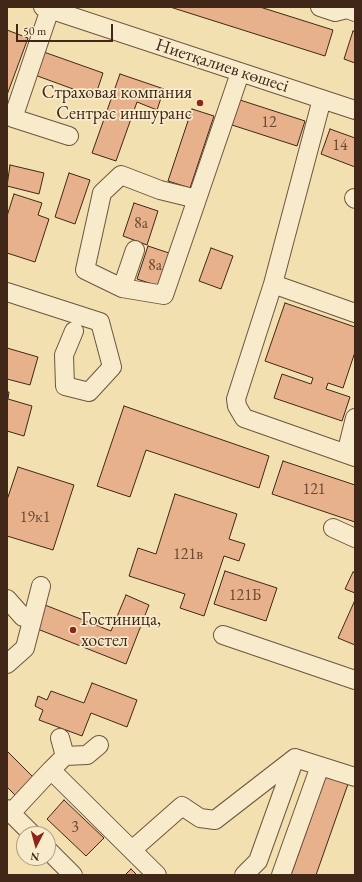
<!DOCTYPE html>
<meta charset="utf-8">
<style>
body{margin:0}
#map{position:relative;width:362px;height:882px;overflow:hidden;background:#f3e0b0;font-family:"EB Garamond",serif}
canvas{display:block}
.frame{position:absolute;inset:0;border:8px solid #412718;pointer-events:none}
.north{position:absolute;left:16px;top:826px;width:40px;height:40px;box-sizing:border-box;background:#f7ebcc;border:1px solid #ae9d84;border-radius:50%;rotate:186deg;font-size:11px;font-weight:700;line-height:16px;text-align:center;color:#412718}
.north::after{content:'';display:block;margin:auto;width:14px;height:18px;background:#8f2418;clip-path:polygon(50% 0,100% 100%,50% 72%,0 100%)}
.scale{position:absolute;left:16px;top:24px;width:97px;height:18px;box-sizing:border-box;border:2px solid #412718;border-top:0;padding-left:5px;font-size:12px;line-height:14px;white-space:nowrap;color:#412718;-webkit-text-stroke:3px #f7ebcc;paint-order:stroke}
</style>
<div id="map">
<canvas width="362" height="882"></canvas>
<div class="frame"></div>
<div class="north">N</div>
<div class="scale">50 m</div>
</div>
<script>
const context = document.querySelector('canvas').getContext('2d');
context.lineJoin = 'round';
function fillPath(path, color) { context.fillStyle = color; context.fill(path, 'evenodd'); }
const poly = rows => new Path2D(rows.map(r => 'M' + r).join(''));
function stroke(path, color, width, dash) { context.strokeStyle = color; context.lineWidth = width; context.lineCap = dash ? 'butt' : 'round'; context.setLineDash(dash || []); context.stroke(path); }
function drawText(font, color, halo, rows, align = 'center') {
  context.font = font + ' "EB Garamond",serif'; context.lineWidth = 3.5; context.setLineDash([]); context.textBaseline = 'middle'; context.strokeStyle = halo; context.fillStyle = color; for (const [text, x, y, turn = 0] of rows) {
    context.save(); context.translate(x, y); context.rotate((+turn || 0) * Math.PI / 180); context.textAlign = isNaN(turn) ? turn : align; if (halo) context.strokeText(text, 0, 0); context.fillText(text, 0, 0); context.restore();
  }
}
const building = poly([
 [170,7,260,7,333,30,325,56,170,7],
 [7,30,28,38,7,95,7,30],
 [353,31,355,32,355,63,344,59,353,31],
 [41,51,103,73,95,97,32,74,41,51],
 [120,74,164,89,157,110,137,102,116,161,92,153,120,74],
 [240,100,305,121,297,146,232,125,240,100],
 [192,109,214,116,190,188,168,181,192,109],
 [330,129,355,138,355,167,321,154,330,129],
 [10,165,44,173,39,194,7,186,10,165],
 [69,173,90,180,75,224,55,217,69,173],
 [14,194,42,203,38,215,49,219,35,262,7,253,7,216,14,194],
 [134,203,158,211,147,245,123,236,134,203],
 [148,246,172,254,161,287,137,279,148,246],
 [211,248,233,256,221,289,199,281,211,248],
 [285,303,355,327,355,352,343,388,328,383,326,389,350,397,342,421,274,398,282,374,311,384,313,378,265,361,285,303],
 [7,348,38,357,30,385,7,379,7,348],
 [7,392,9,392,8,399,32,406,24,436,7,431,7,392],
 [124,406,269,456,259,488,146,450,130,497,97,486,124,406],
 [283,461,355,485,355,522,272,494,283,461],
 [18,467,74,485,53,550,7,536,7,500,18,467],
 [175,494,237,514,229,539,245,544,239,561,224,556,204,616,180,608,185,594,129,576,138,548,156,554,175,494],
 [225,571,277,588,266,621,214,604,225,571],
 [353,572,355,573,355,593,345,589,353,572],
 [126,595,149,605,126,664,35,628,45,605,111,631,126,595],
 [355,600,355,645,338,638,355,600],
 [92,683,137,700,127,727,91,713,82,736,39,720,43,710,35,706,38,696,47,700,51,691,84,703,92,683],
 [7,751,33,777,15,795,7,787,7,751],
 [326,776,348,784,316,875,291,875,326,776],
 [64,800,104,838,86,856,47,819,64,800],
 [131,869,137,875,125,875,131,869]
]);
fillPath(building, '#e6b18b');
stroke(building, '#412718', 1);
const minor = poly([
 [43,7,355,110],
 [320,7,335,12,347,9,355,12],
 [50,9,13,118,69,136],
 [322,99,273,284,236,399,237,406,244,418,355,457],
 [354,198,355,199],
 [197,199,160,190,121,175,102,193,85,270,122,288,164,295,197,199,240,73],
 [273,284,355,313],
 [122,288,135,250],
 [7,292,100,322,112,367,89,392,65,386,64,355,74,331],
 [346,454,355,418],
 [333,528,355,538],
 [7,599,23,617],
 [223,635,355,680],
 [7,664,25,648,41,586],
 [65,756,87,755,99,745],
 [51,770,65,756,60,738],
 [7,809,32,834],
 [11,813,51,770,157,875],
 [48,850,73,875],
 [132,850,182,806,200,818,215,820,295,758],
 [244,875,258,861,295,758,355,777],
 [281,875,320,766]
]);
stroke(minor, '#6e553e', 20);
stroke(minor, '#f7ebcc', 18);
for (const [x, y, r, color] of [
 [200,103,4,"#8f2418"],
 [73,630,4,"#8f2418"]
]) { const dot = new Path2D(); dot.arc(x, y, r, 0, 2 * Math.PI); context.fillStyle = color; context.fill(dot); stroke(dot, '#f7ebcc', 1.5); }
drawText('16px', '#6a4a35', null, [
 ["12",269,123],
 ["14",340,146],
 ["8а",141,224],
 ["8а",155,266],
 ["121",314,490],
 ["19к1",35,518],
 ["121в",188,555],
 ["121Б",245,596],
 ["3",75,828]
]);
drawText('18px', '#412718', '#f7ebcc', [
 ["Ниетқалиев көшесі",222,66,18]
]);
drawText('18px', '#412718', '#f7ebcc', [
 ["Страховая компания",192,93],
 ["Сентрас иншуранс",192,114],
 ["Гостиница,",81,620,"left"],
 ["хостел",81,641,"left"]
], 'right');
</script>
